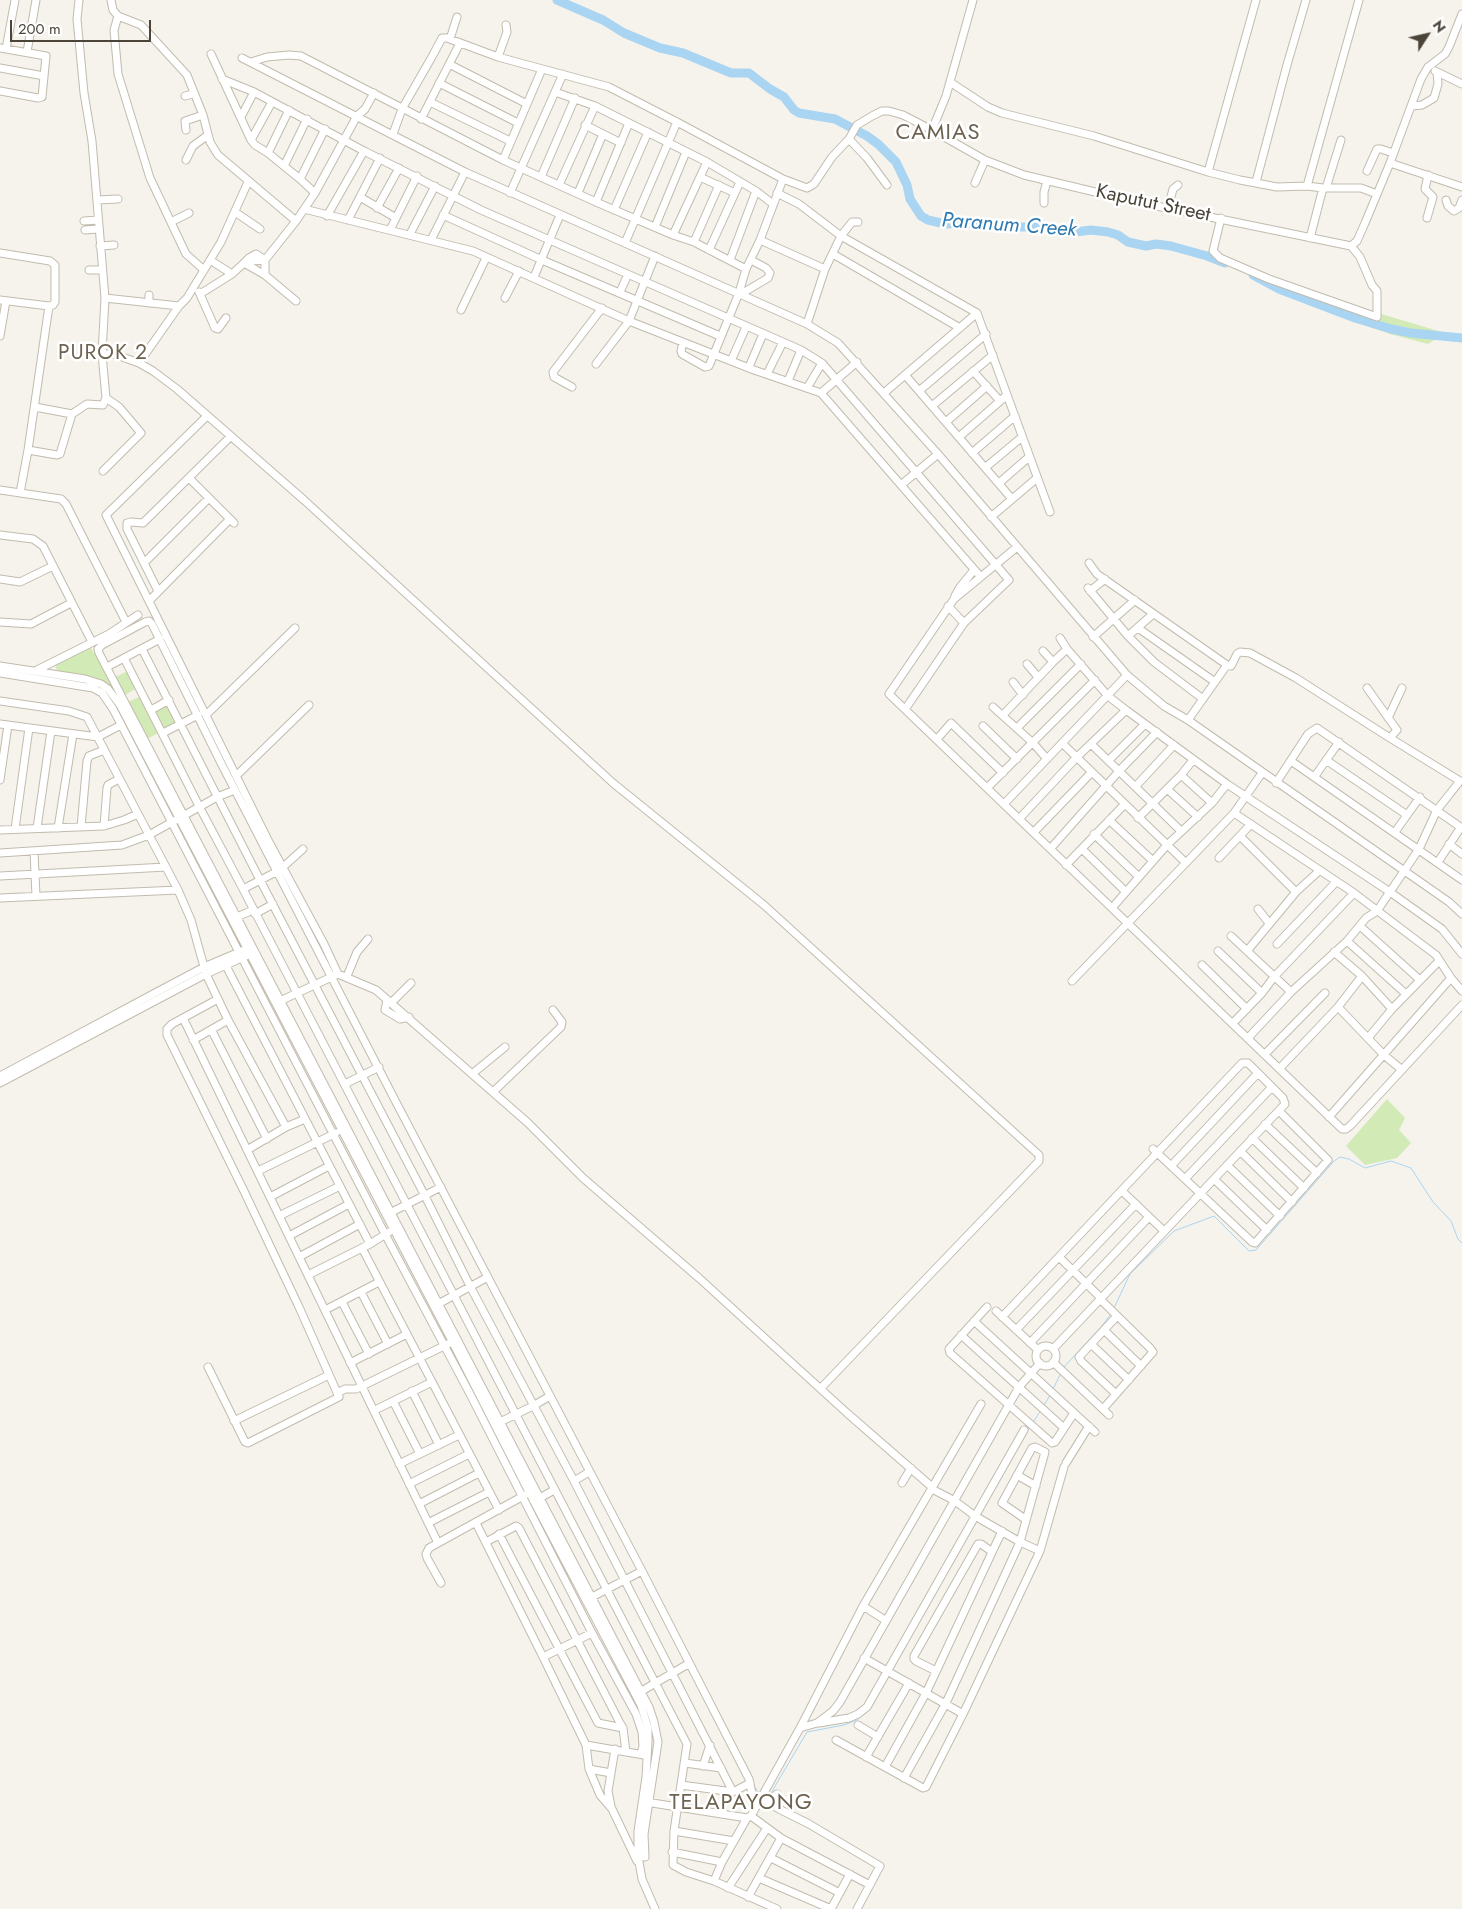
<!DOCTYPE html>
<style>
body{margin:0}
#map{position:relative;width:1462px;height:1909px;overflow:hidden;background:#f6f3ec;font-family:Jost,sans-serif}
canvas{display:block}
.north{position:absolute;left:1402px;top:10px;width:50px;height:50px;-webkit-text-stroke:4px #fff;paint-order:stroke;rotate:55deg;font-size:14px;font-weight:700;line-height:20px;text-align:center;color:#4b4439}
.north::after{content:'';display:block;margin:auto;width:18px;height:22px;background:#4b4439;clip-path:polygon(50% 0,100% 100%,50% 72%,0 100%)}
.scale{position:absolute;left:10px;top:20px;width:141px;height:22px;box-sizing:border-box;border:2px solid #4b4439;border-top:0;padding-left:6px;font-size:15px;line-height:18px;white-space:nowrap;color:#4b4439;-webkit-text-stroke:4px #fff;paint-order:stroke}
</style>
<div id="map">
<canvas width="1462" height="1909"></canvas>
<div class="north">N</div>
<div class="scale">200 m</div>
</div>
<script>
const context = document.querySelector('canvas').getContext('2d');
context.lineJoin = 'round';
function fillPath(path, color) { context.fillStyle = color; context.fill(path, 'evenodd'); }
const poly = rows => new Path2D(rows.map(r => 'M' + r).join(''));
function stroke(path, color, width, dash) { context.strokeStyle = color; context.lineWidth = width; context.lineCap = dash ? 'butt' : 'round'; context.setLineDash(dash || []); context.stroke(path); }
function drawText(font, color, halo, rows, align = 'center') {
  context.font = font + ' Jost,sans-serif'; context.lineWidth = 5; context.setLineDash([]); context.textBaseline = 'middle'; context.strokeStyle = halo; context.fillStyle = color; for (const [text, x, y, turn = 0] of rows) {
    context.save(); context.translate(x, y); context.rotate((+turn || 0) * Math.PI / 180); context.textAlign = isNaN(turn) ? turn : align; if (halo) context.strokeText(text, 0, 0); context.fillText(text, 0, 0); context.restore();
  }
}
fillPath(poly([
 [1304,291,1445,333,1428,344,1390,334,1306,304],
 [89,645,119,691,116,693,109,686,57,671,55,665],
 [128,671,137,688,125,695,115,677],
 [141,696,160,732,147,739,128,702],
 [167,704,178,722,164,730,155,710],
 [1387,1099,1405,1118,1399,1130,1411,1143,1397,1158,1365,1165,1346,1146]
]), '#d2eab5');
stroke(poly([
 [1114,1308,1130,1274,1174,1231,1214,1216,1249,1251,1256,1250,1334,1161,1340,1157,1349,1159,1365,1168,1391,1161,1411,1168,1433,1202,1451,1221,1458,1239,1462,1243],
 [1064,1367,1101,1327,1111,1314],
 [1053,1389,1061,1373],
 [1043,1407,1050,1395],
 [1034,1421,1041,1410],
 [1018,1447,1030,1427],
 [985,1506,1013,1457],
 [924,1613,975,1524],
 [753,1784,758,1792],
 [766,1795,771,1793,807,1732,844,1725,857,1720,870,1709,884,1684]
]), '#a9d4f2', 1);
stroke(poly([
 [557,0,603,20,624,33,660,48,683,53,731,73,749,73,770,89,784,97,794,110,799,113,835,119,867,136,878,144,896,162,907,185,910,199,921,216,928,220,945,224,969,223,997,227,1042,227,1068,233,1091,230,1108,232,1118,235,1128,242,1146,246,1156,244,1171,246,1207,256,1225,263],
 [1253,275,1279,289,1355,318,1391,329,1411,333,1462,338]
]), '#a9d4f2', 9);
const minor = poly([
 [111,0,113,10,118,16,141,25,187,75,203,115,210,142,218,155,296,221,315,193,357,116,365,109,374,93],
 [973,0,946,96,932,130,985,160,1024,175,1137,202,1351,246,1357,241,1365,223,1390,163,1462,187],
 [118,16,114,30,118,74,150,178,186,254,204,270],
 [450,39,457,17],
 [0,48,46,56,42,97,38,98,0,91],
 [6,49,15,0],
 [27,52,36,0],
 [211,54,251,140,255,145,268,153,300,179,315,193],
 [498,57,507,32,506,25],
 [242,58,465,172,807,324,838,343,938,454,1127,675,1164,706,1188,720,1449,902,1462,914],
 [251,62,267,57,289,55,301,56,503,160,596,202,673,235,694,242,746,269],
 [449,64,527,104],
 [0,68,44,76],
 [1435,71,1462,84],
 [222,79,254,92,364,151,481,210,783,342,801,350,822,363,1009,580,964,623,906,708],
 [950,82,988,107,1002,113,1094,136,1208,172,1240,180,1277,187,1307,186],
 [439,83,518,123],
 [555,92,595,106,707,162,756,191,773,204],
 [185,96,193,94],
 [430,102,510,141],
 [1412,106,1422,105,1434,98,1438,84,1437,72],
 [241,117,254,92],
 [421,119,460,43],
 [585,125,621,143],
 [186,130,185,121,203,115],
 [393,134,402,109,433,55,442,38,447,38,498,57,609,87,677,122],
 [849,139,867,158,887,185],
 [251,140,272,102],
 [1341,140,1326,188,1361,188,1377,194],
 [268,153,289,110],
 [186,160,193,146,208,135],
 [503,160,542,69],
 [1390,163,1421,79,1428,67,1445,54,1449,47,1462,14],
 [284,166,307,119],
 [1367,171,1377,149,1381,149,1393,153],
 [1208,172,1256,0],
 [541,177,575,98],
 [700,177,735,193],
 [300,179,325,129],
 [1256,182,1287,65,1306,0],
 [975,183,985,160],
 [559,185,595,106],
 [510,193,563,74],
 [578,193,603,134],
 [777,193,799,204,841,236,977,313,1050,512],
 [360,197,396,218],
 [97,200,118,199],
 [1446,200,1448,206,1454,211,1459,208,1462,200],
 [596,202,629,123],
 [1044,203,1044,192,1047,181],
 [377,208,399,168],
 [1168,208,1173,189,1178,185],
 [304,209,473,251,629,321,754,370,821,393,980,576],
 [614,210,648,132],
 [235,212,260,229],
 [443,215,542,260,720,336],
 [327,216,364,151],
 [1221,218,1213,251,1220,258,1269,279,1377,317,1377,291,1372,285,1360,257,1351,246],
 [1427,218,1433,197,1425,189,1428,175],
 [348,220,380,158],
 [84,221,98,220],
 [171,222,189,213],
 [655,227,686,152],
 [85,230,98,229],
 [390,230,417,176],
 [410,234,435,186],
 [673,235,707,162],
 [1310,238,1323,188,1307,186,1359,0],
 [431,240,465,172],
 [760,240,825,269],
 [694,242,719,185],
 [625,243,677,122,783,179,807,188,814,184,832,157,849,139,857,125,872,116,882,111,889,111,903,115,932,130],
 [100,246,114,245],
 [709,250,740,182],
 [0,253,50,261,55,265,55,302,53,305,49,306,0,300],
 [833,254,960,328],
 [249,258,256,254,265,260,265,275],
 [210,260,232,274],
 [730,260,756,191],
 [244,263,249,258,252,261,265,260,296,221],
 [89,270,102,270],
 [534,277,560,215],
 [199,292,215,328,218,329,226,318],
 [620,292,628,274],
 [200,294,232,274,244,263,265,275,296,301],
 [741,294,768,278,770,273,766,268,751,260],
 [105,298,179,306,187,298,221,242,248,182],
 [505,298,519,271],
 [149,303,149,295],
 [461,310,486,258],
 [807,324,825,269,841,236,852,222,858,222],
 [0,336,6,301],
 [683,342,681,351,682,354,705,367,709,366,739,293,746,269,760,240,783,179],
 [102,354,114,354,139,363,153,371,177,389,304,500,613,783,764,905,1039,1155,1039,1161,821,1388],
 [731,361,746,327],
 [139,363,179,306],
 [596,364,629,321,655,256],
 [749,367,763,334],
 [973,371,1000,401],
 [767,374,783,342],
 [906,376,1012,499],
 [788,381,801,350],
 [572,387,554,377,553,372,602,308],
 [807,388,822,363],
 [919,391,986,334],
 [821,393,857,362],
 [884,393,977,313],
 [932,406,993,355],
 [35,407,72,414],
 [207,416,106,515,269,842,324,944,338,974],
 [946,422,987,386],
 [959,437,1007,395],
 [28,450,57,455,60,454,72,414,87,404,103,405,106,398,102,354,105,298,92,141,84,93,77,19,79,0],
 [972,453,1015,416],
 [986,467,1022,437],
 [103,471,141,433,119,407,106,398],
 [189,478,234,523],
 [999,483,1029,457],
 [901,485,938,454],
 [0,490,61,499,66,504,126,622],
 [20,493,28,450,49,306],
 [991,517,1037,478],
 [0,535,33,539,43,546,92,642],
 [1017,547,954,599,889,694,1342,1129,1346,1129,1350,1126,1462,1005],
 [144,563,209,498],
 [1089,563,1097,574,1227,665,1188,720],
 [0,579,20,582,53,566],
 [1088,588,1128,636,1154,662,1203,699],
 [158,591,127,529,127,523,131,522,143,523,231,436],
 [1090,591,1105,579],
 [955,596,960,587,974,570],
 [149,601,230,519],
 [948,606,964,623],
 [0,622,31,624,71,603],
 [1138,628,1215,682],
 [1128,636,1153,614],
 [1093,637,1135,600],
 [1060,638,1067,649,1108,696,1126,710,1227,784,1390,892,1442,929,1462,954],
 [99,639,102,645,98,649,99,653,649,1707,654,1722,658,1742,644,1834,645,1857,638,1856],
 [102,645,145,622,149,621,152,624,222,765,398,1106,642,1571,749,1779,752,1794,761,1797,779,1809,809,1824,880,1866,857,1909],
 [142,649,260,880,425,1196,471,1288,574,1481,733,1792],
 [1043,651,1053,662],
 [124,658,200,808,243,889,687,1744,674,1831,673,1865,686,1872,714,1881,777,1909],
 [1027,664,1038,677],
 [1227,665,1231,666,1237,654,1240,652,1250,653,1296,678,1390,738],
 [0,666,85,679,101,684,108,689,120,705,452,1341,531,1496,641,1705,648,1728,648,1741,646,1777,638,1831,638,1856,642,1879,655,1909],
 [107,667,160,639],
 [35,671,109,634,138,615],
 [0,673,93,688,102,693,113,709,385,1234,470,1394,592,1633,636,1714,642,1732,643,1746,641,1754],
 [1013,682,1023,695],
 [0,701,69,711,87,717,178,890,191,920,206,974,228,1020,286,1127],
 [993,707,1033,743,1047,759],
 [151,710,169,700],
 [206,715,295,628],
 [1003,715,1053,662,1067,649],
 [1388,718,1402,688],
 [0,724,98,737,121,725],
 [983,726,1017,759],
 [1017,728,1081,664],
 [163,733,198,715],
 [938,738,951,723,1003,773],
 [1062,743,1186,863],
 [1091,744,1181,831],
 [1109,760,1144,725],
 [1326,760,1407,815],
 [1291,761,1462,880],
 [1181,775,1212,803],
 [236,776,309,705],
 [1315,776,1339,742],
 [0,780,8,725],
 [1276,783,1308,734,1317,728,1462,828],
 [1136,786,1174,745],
 [988,787,1095,680],
 [1167,789,1198,817],
 [1004,804,1127,675],
 [1234,813,1354,893,1436,955,1451,978,1462,991],
 [1138,818,1181,775,1193,760],
 [1019,819,1076,758,1126,710],
 [1109,820,1153,861],
 [104,826,107,788,108,785,119,779],
 [81,827,87,761,89,756,104,750],
 [37,828,51,731],
 [58,828,73,734],
 [15,829,29,728],
 [0,830,104,826,124,820,138,814],
 [1034,832,1092,772],
 [1395,832,1420,797],
 [1094,834,1139,877],
 [1240,836,1296,892],
 [1449,844,1462,854],
 [1051,848,1120,770,1157,732],
 [1082,849,1126,892],
 [34,851,36,896],
 [0,853,122,845,149,835,217,797,235,790],
 [1219,858,1251,824],
 [1438,862,1461,827],
 [1066,865,1124,805],
 [282,868,303,849],
 [0,876,166,867],
 [243,889,278,871],
 [0,898,178,890],
 [1112,908,1167,845,1212,803,1227,784],
 [1258,909,1269,923],
 [255,914,273,904],
 [237,917,253,910],
 [1360,926,1420,980],
 [1231,936,1291,992],
 [1347,941,1406,994],
 [1277,944,1336,882],
 [1218,951,1262,993],
 [1247,951,1296,892,1319,871],
 [1334,952,1362,976,1392,1009],
 [223,960,370,1244],
 [1202,965,1247,1009],
 [347,976,357,952,368,939],
 [1072,981,1234,813,1262,773],
 [387,1000,385,1010,400,1019,409,1017],
 [280,1001,338,974,376,990,527,1122,583,1178,699,1278,847,1413,932,1487],
 [391,1003,411,983],
 [1338,1007,1384,1055,1402,1070],
 [183,1018,438,1543],
 [1233,1023,1262,993,1274,977,1354,893],
 [212,1031,267,1139],
 [1248,1038,1291,992,1347,941,1366,918,1377,911,1419,849,1437,810,1460,781,1390,738,1397,730,1367,688],
 [1368,1038,1392,1009,1439,961],
 [193,1040,228,1020],
 [1265,1054,1325,993],
 [1280,1068,1338,1007,1362,976],
 [472,1074,505,1047],
 [0,1076,155,993,204,967,242,951],
 [0,1083,206,974,246,956],
 [345,1084,379,1067],
 [493,1092,561,1027,562,1022,553,1010],
 [1329,1117,1451,978],
 [1265,1124,1317,1173],
 [1252,1138,1304,1188],
 [1153,1149,1252,1242,1255,1243,1328,1160,1279,1111],
 [247,1150,286,1127,305,1119],
 [1240,1151,1292,1202],
 [1227,1165,1280,1216],
 [1171,1166,1258,1073],
 [258,1171,336,1133],
 [1185,1179,1272,1087],
 [1214,1179,1267,1230],
 [1122,1191,1164,1231],
 [270,1197,329,1166],
 [388,1214,441,1187],
 [279,1216,340,1186],
 [289,1236,349,1204],
 [362,1248,499,1510],
 [299,1257,360,1224],
 [1059,1257,1101,1298],
 [308,1275,370,1244,389,1232],
 [361,1292,388,1344],
 [1100,1299,1150,1348,1153,1352,1103,1409],
 [342,1302,369,1354],
 [438,1304,488,1277],
 [987,1307,949,1349,950,1353,1052,1443,1055,1442,1074,1413],
 [325,1310,379,1282],
 [996,1311,1038,1350],
 [1002,1317,1242,1063,1248,1063,1283,1098,1285,1104,1053,1349],
 [974,1321,1095,1432],
 [1016,1330,1136,1204],
 [1104,1330,1141,1366],
 [961,1335,1064,1428],
 [1030,1343,1149,1217],
 [1091,1344,1129,1380],
 '1036 1356a10 10 0 1 1 20 0a10 10 0 1 1-20 0Z',
 [1053,1362,1109,1415],
 [350,1363,407,1334],
 [208,1367,245,1442,248,1443,339,1397,299,1307,243,1189,167,1035,167,1029,172,1024,218,999],
 [412,1391,439,1445],
 [337,1393,345,1389,356,1389,448,1344],
 [1116,1394,1081,1361,1079,1357,1117,1316],
 [393,1401,420,1454],
 [375,1410,432,1382],
 [234,1421,329,1375],
 [500,1422,533,1406,550,1396],
 [1066,1463,1089,1426],
 [399,1464,459,1435],
 [1017,1475,1036,1486],
 [574,1481,589,1472],
 [902,1483,911,1468],
 [409,1484,469,1454],
 [932,1489,955,1501,975,1516,1020,1542,1040,1551],
 [540,1498,554,1490],
 [419,1504,479,1473],
 [428,1523,489,1492],
 [476,1523,543,1657,586,1745,589,1769,600,1795,612,1809,637,1861],
 [499,1534,598,1723,623,1728],
 [486,1542,516,1526,519,1528,620,1723,623,1728,626,1752],
 [441,1583,427,1558,426,1554,429,1548,525,1495],
 [592,1597,642,1571],
 [863,1606,885,1620],
 [543,1657,592,1633],
 [864,1658,963,1714],
 [936,1671,916,1661,914,1659,914,1656,978,1544,981,1544,991,1551],
 [640,1692,688,1664],
 [819,1723,849,1718,858,1714,867,1707,1024,1430],
 [858,1725,878,1737],
 [800,1728,863,1606,981,1404],
 [836,1740,923,1788,926,1787,963,1714,1040,1551,1064,1467],
 [586,1745,644,1755],
 [866,1757,909,1683],
 [685,1763,721,1768],
 [703,1766,710,1745],
 [885,1767,926,1693,1002,1531],
 [589,1769,611,1773],
 [904,1778,946,1703,1020,1542,1045,1452,1035,1447,1032,1448,1002,1503,1025,1519],
 [681,1785,733,1792,750,1783],
 [769,1801,777,1794],
 [646,1802,747,1818],
 [611,1806,608,1791,615,1749],
 [751,1816,781,1838,870,1885],
 [674,1831,734,1841],
 [672,1852,722,1862],
 [771,1858,840,1893],
 [759,1878,831,1909],
 [714,1881,722,1862,747,1818,751,1816,800,1728,817,1723,833,1711,840,1702,1019,1387,1040,1363],
 [728,1888,767,1828],
 [748,1897,781,1838],
 [831,1909,850,1874]
]);
stroke(minor, '#c2bbae', 9);
stroke(minor, '#fff', 7);
drawText('20px', '#4b4439', '#fff', [
 ["Kaputut Street",1153,204,12]
]);
drawText('italic 21px', '#2e7ab2', '#fff', [
 ["Paranum Creek",1009,226,4]
]);
context.letterSpacing = '1px';
drawText('21px', '#6e6250', '#fff', [
 ["PUROK 2",103,354]
]);
context.letterSpacing = '0px';
context.letterSpacing = '1px';
drawText('22px', '#6e6250', '#fff', [
 ["CAMIAS",938,134],
 ["TELAPAYONG",741,1804]
]);
context.letterSpacing = '0px';
</script>
